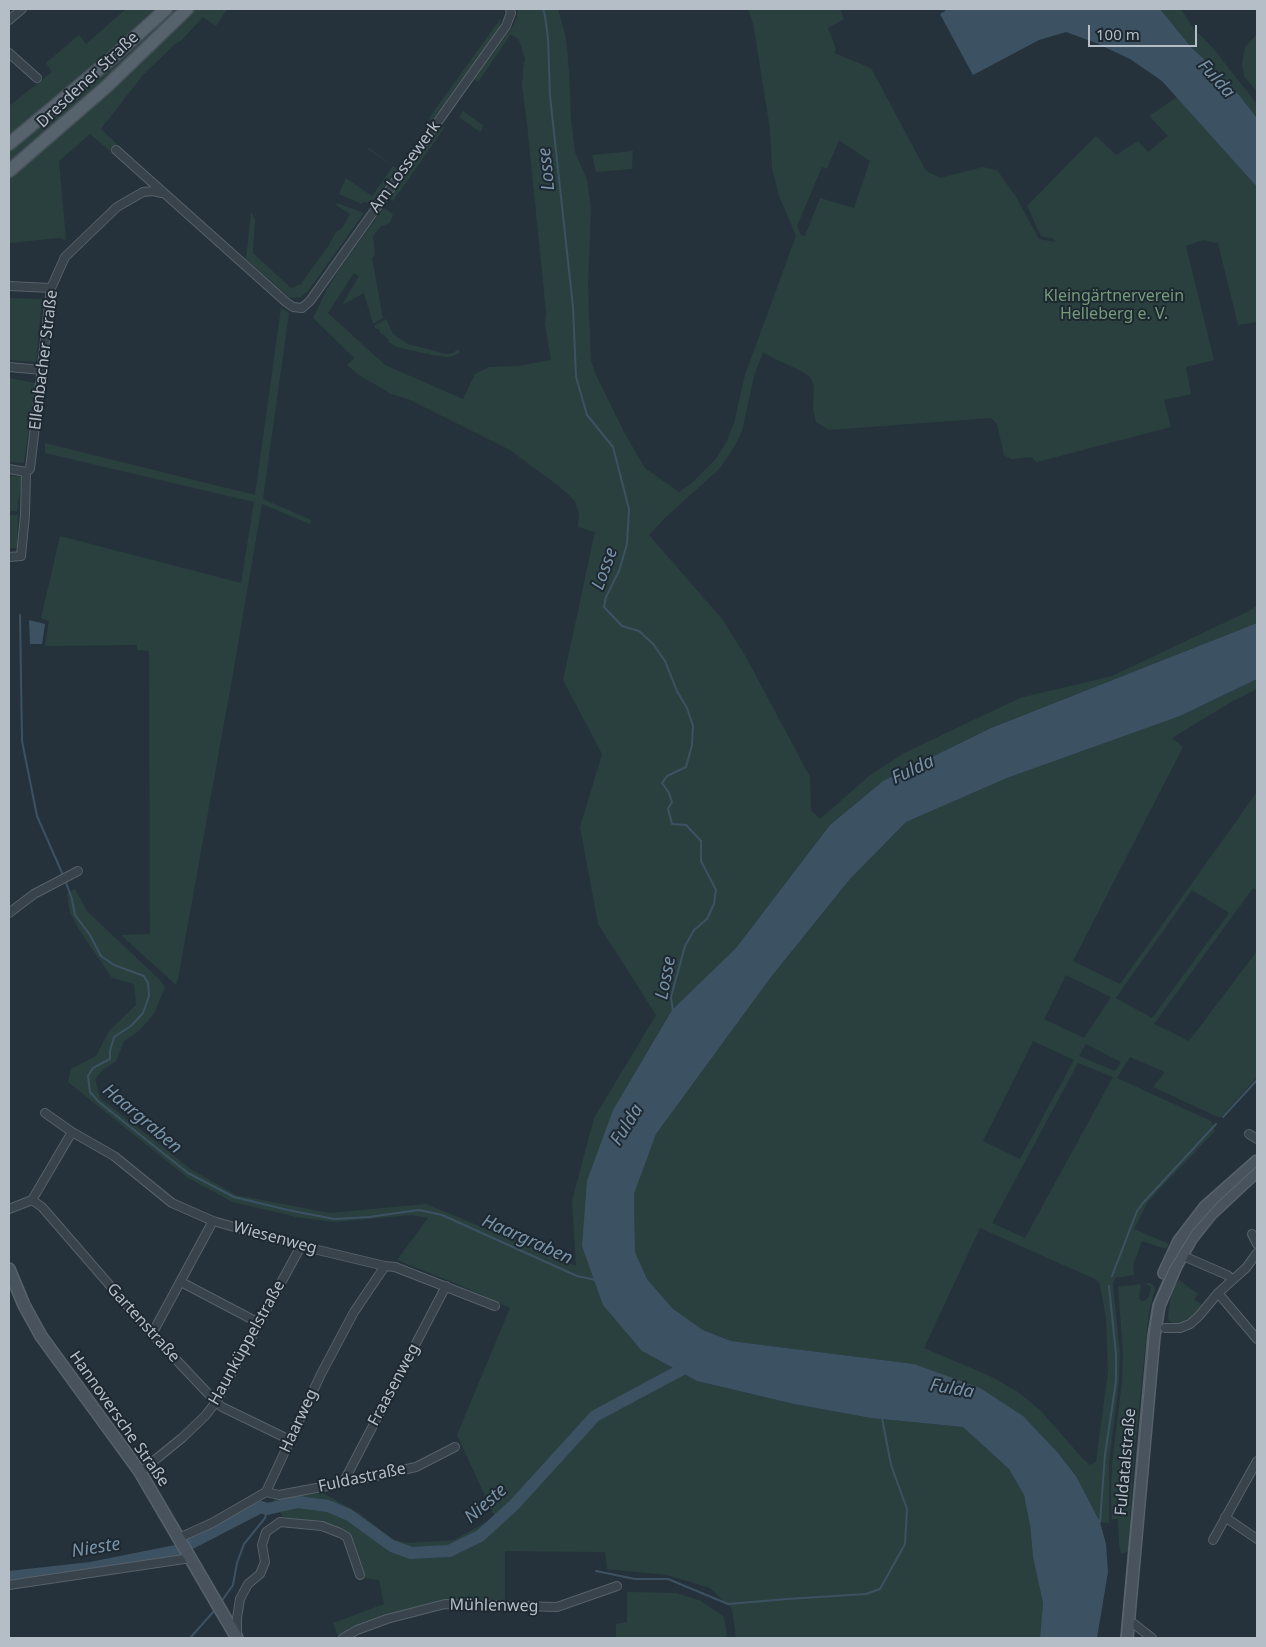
<!DOCTYPE html>
<meta charset="utf-8">
<style>
body{margin:0}
#map{position:relative;width:1266px;height:1647px;overflow:hidden;background:#25323b;font-family:"Noto Sans",sans-serif}
canvas{display:block}
.frame{position:absolute;inset:0;border:10px solid #b5bec7;pointer-events:none}
.scale{position:absolute;left:1088px;top:25px;width:109px;height:22px;box-sizing:border-box;border:2px solid #b5bec7;border-top:0;padding-left:6px;font-size:15px;line-height:18px;white-space:nowrap;color:#b5bec7;-webkit-text-stroke:4px #1e2831;paint-order:stroke}
</style>
<div id="map">
<canvas width="1266" height="1647"></canvas>
<div class="frame"></div>
<div class="scale">100 m</div>
</div>
<script>
const context = document.querySelector('canvas').getContext('2d');
context.lineJoin = 'round';
function fillPath(path, color) { context.fillStyle = color; context.fill(path, 'evenodd'); }
const poly = rows => new Path2D(rows.map(r => 'M' + r).join(''));
function stroke(path, color, width, dash) { context.strokeStyle = color; context.lineWidth = width; context.lineCap = dash ? 'butt' : 'round'; context.setLineDash(dash || []); context.stroke(path); }
function drawText(font, color, halo, rows, align = 'center') {
  context.font = font + ' "Noto Sans",sans-serif'; context.lineWidth = 4; context.setLineDash([]); context.textBaseline = 'middle'; context.strokeStyle = halo; context.fillStyle = color; for (const [text, x, y, turn = 0] of rows) {
    context.save(); context.translate(x, y); context.rotate((+turn || 0) * Math.PI / 180); context.textAlign = isNaN(turn) ? turn : align; if (halo) context.strokeText(text, 0, 0); context.fillText(text, 0, 0); context.restore();
  }
}
fillPath(poly([
 [126,9,159,9,140,27,9,138,9,106,52,72,46,63,79,35,86,44],
 [174,9,179,9,77,106,9,164,9,151,95,80],
 [195,9,227,9,216,26,203,17,182,40,175,44,142,76,101,129,117,144,110,151,90,134,59,161,66,240,59,238,9,243,9,179,85,114],
 [518,9,558,9,566,38,569,71,571,120,575,152,587,180,591,208,588,284,589,314,591,361,596,375,625,434,645,468,679,492,692,483,716,459,727,441,734,423,745,375,796,236,779,196,772,168,770,129,753,23,748,9,840,9,844,19,828,28,836,49,834,53,871,68,926,171,940,178,983,167,997,170,1016,197,1039,239,1056,242,1054,239,1041,236,1027,206,1068,164,1096,136,1116,155,1138,141,1148,152,1168,136,1149,116,1177,97,1257,187,1257,322,1238,325,1218,243,1203,240,1186,246,1214,360,1186,367,1191,394,1164,400,1171,427,1037,462,1031,457,1011,459,1004,455,997,424,991,418,829,430,816,422,813,410,814,385,810,377,803,372,771,357,763,352,754,376,742,431,733,449,719,469,666,517,649,535,722,619,746,657,810,777,811,810,820,819,869,776,904,753,1020,698,1112,676,1247,612,1257,606,1257,623,991,728,883,781,830,825,736,948,672,1010,613,1110,642,1351,697,1381,794,1404,871,1418,963,1427,1009,1469,1024,1495,1030,1525,1033,1557,1043,1603,1040,1638,736,1638,732,1609,710,1588,667,1575,607,1569,605,1552,505,1551,505,1602,446,1601,413,1610,390,1614,366,1621,338,1636,333,1623,384,1604,379,1580,362,1578,354,1546,322,1523,283,1517,273,1499,323,1493,360,1514,392,1539,408,1543,454,1540,495,1517,457,1435,510,1308,455,1283,397,1260,428,1218,412,1215,334,1222,296,1217,233,1202,188,1178,68,1082,71,1069,96,1056,109,1031,136,1005,134,984,112,978,80,931,70,913,67,893,75,889,87,911,160,980,165,987,155,1012,148,1021,139,1031,124,1041,116,1061,104,1069,95,1079,100,1098,192,1170,236,1195,330,1213,426,1204,576,1266,572,1201,594,1118,656,1015,598,924,580,827,602,754,563,680,595,532,578,527,579,513,575,501,560,487,510,450,408,399,391,394,359,375,347,365,354,358,313,318,327,289,341,267,383,209,386,209,393,214,390,223,381,226,373,236,375,255,372,258,383,318,373,324,364,293,342,305,359,276,354,273,328,313,385,365,463,399,475,374,489,367,519,366,551,360,545,324,546,312,527,123,522,86,524,62,525,59,519,40,511,34,478,82,474,79,512,28,516,20],
 [839,140,870,161,854,208,820,198,805,236,801,235,797,226,822,167,827,169],
 [1160,9,1181,9,1194,29,1212,47,1257,104,1257,118,1231,85,1191,47],
 [501,18,499,28,432,120,430,121,429,118],
 [1257,34,1257,92,1244,76,1242,63,1245,47],
 [463,111,484,126,480,132,459,117],
 [441,126,445,127,393,201,391,200,391,194,407,172,408,173,411,168,410,167],
 [369,148,397,169,375,199,370,203,363,202,362,204,339,194,346,178,372,196,393,166,368,149],
 [633,151,632,169,596,172,592,155],
 [337,203,364,213,308,291,301,297,295,298,289,297,246,259,251,211,255,220,253,253,291,288,301,284,329,245,336,232,342,228,350,214,336,205],
 [9,298,42,299,36,362,9,360],
 [281,308,289,313,263,499,311,520,310,524,262,504,232,679,178,979,176,985,121,935,150,934,149,651,137,650,137,645,45,646,49,621,41,618,60,536,241,583,254,502,45,453,45,443,255,495],
 [386,319,393,334,408,344,446,354,453,353,458,349,460,352,454,356,447,357,430,355,428,353,427,354,397,347,388,342,389,340,383,334,381,334,379,329,376,329,374,326],
 [9,378,35,383,24,463,9,462],
 [11,476,22,477,17,511,9,511,9,485],
 [9,515,18,515,17,548,9,548],
 [1257,679,1257,689,1231,702,1172,738,1183,747,1073,961,1120,984,1257,792,1257,890,1253,888,1154,1024,1189,1041,1257,951,1257,1077,1220,1118,1153,1087,1165,1072,1130,1057,1117,1078,1211,1121,1215,1131,1154,1195,1147,1203,1134,1229,1169,1244,1166,1249,1142,1241,1133,1265,1134,1275,1115,1278,1113,1284,1120,1353,1119,1381,1109,1463,1109,1523,1100,1522,1076,1476,1058,1453,914,1364,731,1341,703,1330,673,1309,647,1279,635,1252,634,1194,656,1134,771,977,850,879,906,822,1007,778,1180,716],
 [1192,890,1229,913,1152,1018,1116,998],
 [1066,975,1111,997,1084,1038,1044,1019],
 [1033,1041,1074,1060,1020,1159,983,1141],
 [1086,1044,1121,1062,1115,1071,1079,1056],
 [1078,1063,1113,1077,1025,1238,992,1223],
 [980,1228,1095,1279,1100,1284,1106,1319,1108,1371,1096,1462,1090,1465,1083,1459,1041,1411,1018,1392,990,1376,924,1348],
 [1179,1280,1198,1294,1194,1299,1203,1306,1190,1322,1180,1326,1169,1321,1168,1317,1172,1289],
 [1145,1283,1150,1283,1154,1286,1155,1289,1149,1311,1134,1456,1128,1551,1122,1554,1120,1551,1119,1543,1118,1519,1112,1519,1111,1492,1112,1464,1122,1382,1123,1353,1118,1287,1141,1284,1139,1299,1142,1301,1145,1301,1149,1297,1151,1287],
 [627,1592,676,1593,701,1601,724,1617,727,1636,722,1638,616,1638,616,1624,627,1622]
]), '#2a403e');
fillPath(poly([
 [945,9,1160,9,1191,47,1231,85,1257,118,1257,187,1162,81,1130,59,1096,43,1066,32,1039,40,973,75,940,14,945,11],
 [29,620,45,624,42,644,30,644],
 [1257,623,1257,679,1180,716,1007,778,906,822,850,879,771,977,656,1134,634,1194,635,1252,647,1279,673,1309,703,1330,731,1341,914,1364,980,1388,1023,1416,1058,1453,1076,1476,1100,1522,1106,1544,1108,1572,1097,1638,1040,1638,1043,1603,1033,1557,1030,1525,1024,1495,1009,1469,963,1427,871,1418,794,1404,697,1381,642,1351,603,1305,582,1246,587,1181,613,1110,672,1010,736,948,830,825,883,781,991,728]
]), '#3c5263');
stroke(poly([
 [543,9,545,16,548,38,550,96,573,307,576,377,587,415,613,447,629,509,627,544,619,571,606,597,604,607,622,626,639,631,653,644,665,661,677,691,687,708,693,726,692,745,686,767,667,776,662,783,669,793,672,802,668,809,672,824,686,825,701,841,701,861,716,890,714,904,707,919,694,930,685,946,671,997,673,1012],
 [20,615,22,741,37,816,63,875],
 [65,880,72,899,75,915,90,935,101,956,114,965,144,976,148,983,149,996,143,1013,131,1026,114,1037,110,1051,110,1059,93,1068,88,1076,90,1092,99,1102,188,1173,234,1197,288,1210,334,1219,369,1217,419,1210,442,1215,577,1276,596,1280],
 [1223,1117,1257,1080],
 [1112,1276,1137,1211,1143,1203,1216,1124],
 [1100,1522,1105,1455,1116,1381,1116,1354,1109,1286],
 [596,1571,635,1579,668,1579,728,1604,787,1599,866,1594,880,1589,905,1544,907,1509,891,1465,882,1418],
 [221,1602,233,1585,237,1563,244,1544,265,1518,267,1509],
 [190,1638,215,1610]
]), '#3c5263', 2);
stroke(poly([
 [9,1577,91,1568,176,1551,261,1507,267,1509,298,1502,328,1506,349,1515,392,1546,411,1553,449,1551,480,1536,514,1505,595,1416,692,1364]
]), '#3c5263', 12);
const minor = poly([
 [9,20,22,9],
 [9,53,37,78],
 [116,150,286,302,293,307,302,308,310,301,506,26,511,13,510,9],
 [9,286,51,288],
 [9,367,42,370],
 [9,469,26,472],
 [9,557,21,556,25,515,26,472,30,469,51,288,65,257,117,207,143,192,153,191,162,193],
 [9,913,34,894,78,871],
 [45,1113,72,1132,114,1156,172,1203,213,1221,301,1246,385,1266,395,1267,495,1306],
 [1249,1134,1257,1139],
 [32,1200,72,1132],
 [9,1209,32,1200,42,1207,152,1334,216,1402,222,1407,290,1440],
 [1252,1234,1257,1244],
 [1188,1258,1227,1275,1232,1279],
 [181,1282,259,1323],
 [1218,1293,1257,1339],
 [1165,1328,1180,1328,1190,1324,1199,1316,1218,1293,1246,1268,1257,1253],
 [152,1334,213,1221],
 [140,1472,182,1438,205,1416,216,1402,301,1246],
 [343,1483,446,1286],
 [266,1492,279,1495,343,1483,416,1467,455,1447],
 [1225,1517,1257,1539],
 [179,1538,212,1523,266,1492,321,1374,354,1312,385,1266],
 [1213,1540,1257,1461],
 [9,1585,191,1558],
 [1128,1623,1134,1624,1152,1638],
 [237,1636,237,1618,240,1599,248,1584,260,1574,265,1562,262,1545,266,1532,280,1522,322,1526,340,1533,347,1537,360,1575],
 [343,1638,357,1630,387,1619,445,1604,557,1607,617,1586]
]);
const secondary = poly([
 [9,1269,24,1305,41,1336,140,1472,237,1638],
 [1164,1273,1179,1241,1205,1207,1257,1161],
 [1127,1638,1154,1336,1159,1306,1176,1266,1191,1239,1211,1214,1257,1171]
]);
const primary = poly([
 [9,144,111,59,166,9],
 [9,171,106,87,187,9]
]);
stroke(minor, '#57616a', 10);
stroke(secondary, '#57616a', 14);
stroke(primary, '#454f58', 15);
stroke(minor, '#39434c', 8);
stroke(secondary, '#48535e', 11);
stroke(primary, '#57636c', 12);
stroke(poly([
 [1121,1638,1150,1327,1154,1303,1169,1269,1192,1231,1217,1203,1257,1166]
]), '#5c6872', 1);
drawText('16px', '#b5bec7', '#1e2831', [
 ["Dresdener Straße",88,80,-43],
 ["Am Lossewerk",405,167,-54],
 ["Ellenbacher Straße",44,360,-83],
 ["Wiesenweg",275,1238,15],
 ["Gartenstraße",143,1323,48],
 ["Haunküppelstraße",247,1343,-61],
 ["Fraasenweg",394,1385,-62],
 ["Hannoversche Straße",119,1419,55],
 ["Haarweg",299,1421,-65],
 ["Fuldatalstraße",1126,1462,-85],
 ["Fuldastraße",362,1478,-12],
 ["Mühlenweg",494,1606,1]
]);
drawText('16px', '#759b79', '#1e2831', [
 ["Kleingärtnerverein",1114,296],
 ["Helleberg e. V.",1114,314]
]);
drawText('italic 18px', '#7893a8', '#1e2831', [
 ["Fulda",1216,79,48],
 ["Losse",547,169,-96],
 ["Losse",605,569,-70],
 ["Fulda",913,770,-25],
 ["Losse",666,978,-79],
 ["Haargraben",142,1119,40],
 ["Fulda",627,1125,-58],
 ["Haargraben",527,1240,24],
 ["Fulda",952,1389,10],
 ["Nieste",486,1504,-41],
 ["Nieste",96,1548,-9]
]);
</script>
